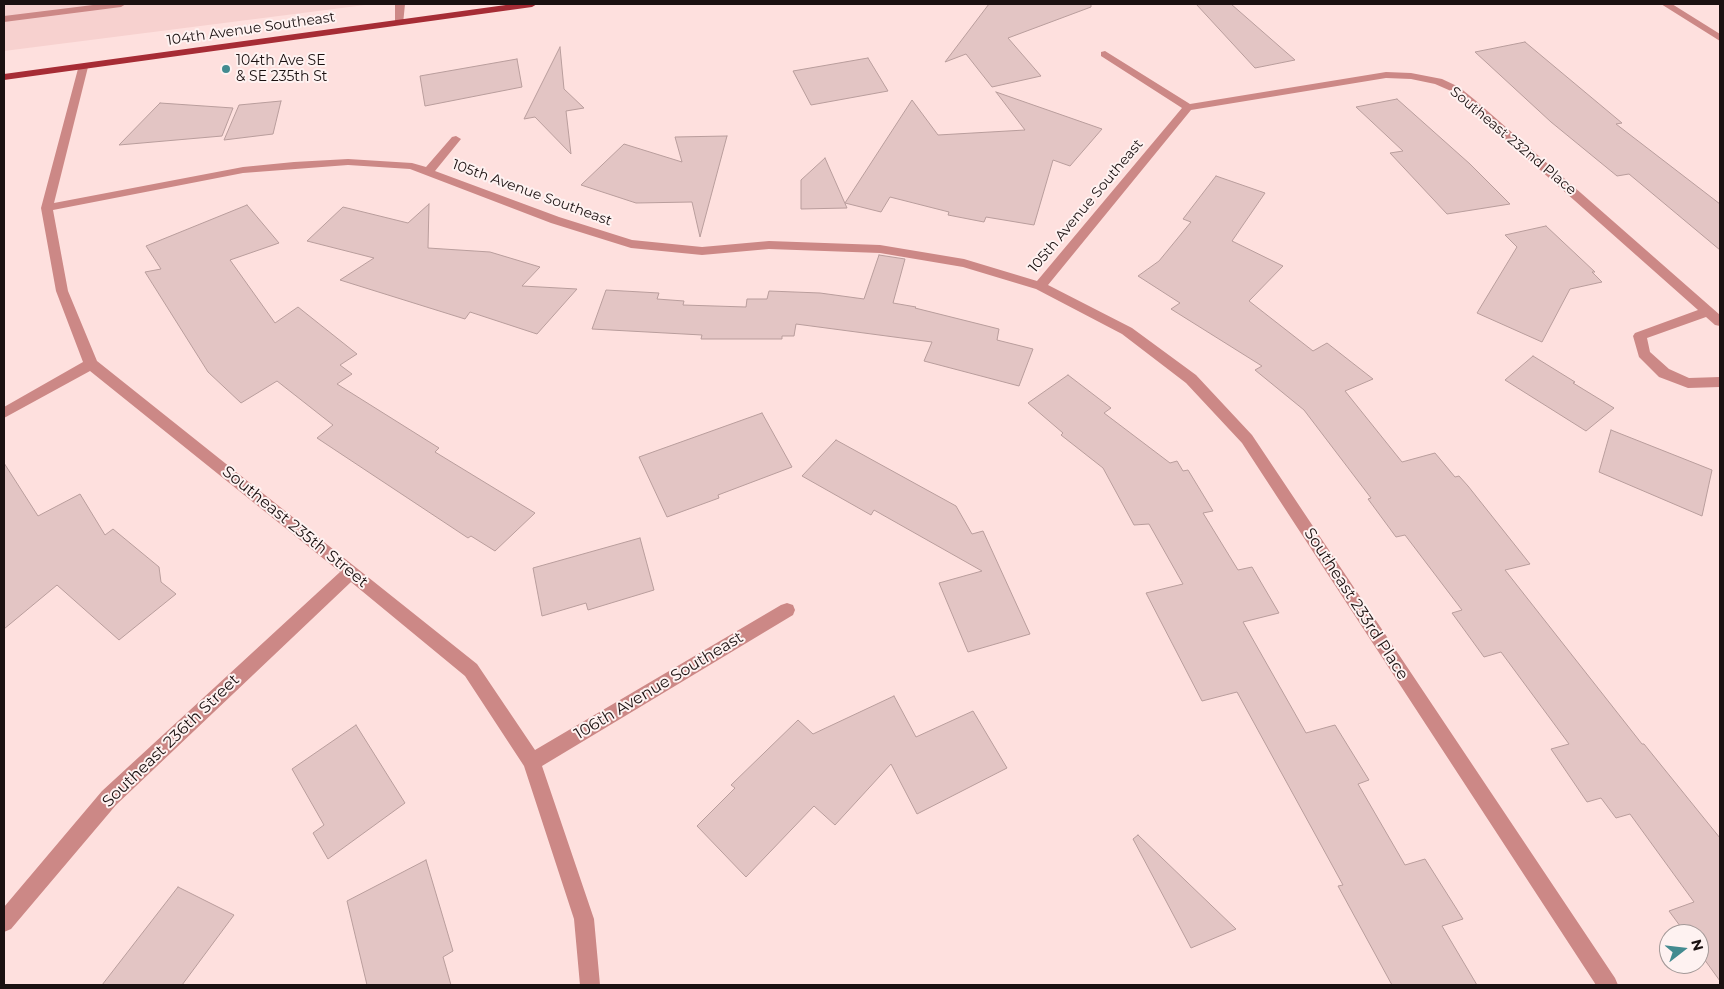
<!DOCTYPE html>
<style>
body{margin:0}
#map{position:relative;width:1724px;height:989px;overflow:hidden;background:#fee0de;font-family:Montserrat,sans-serif}
canvas{display:block}
.frame{position:absolute;inset:0;border:5px solid #1b1111;pointer-events:none}
.north{position:absolute;left:1659px;top:924px;width:50px;height:50px;box-sizing:border-box;background:#fef2f1;border:1px solid #a39897;border-radius:50%;rotate:74deg;font-size:14px;font-weight:700;line-height:20px;text-align:center;color:#1b1111}
.north::after{content:'';display:block;margin:auto;width:18px;height:22px;background:#438b90;clip-path:polygon(50% 0,100% 100%,50% 72%,0 100%)}
</style>
<div id="map">
<canvas width="1724" height="989"></canvas>
<div class="frame"></div>
<div class="north">N</div>
</div>
<script>
const context = document.querySelector('canvas').getContext('2d');
context.lineJoin = 'round';
function fillPath(path, color) { context.fillStyle = color; context.fill(path, 'evenodd'); }
const poly = rows => new Path2D(rows.map(r => 'M' + r).join(''));
function stroke(path, color, width, dash) { context.strokeStyle = color; context.lineWidth = width; context.lineCap = dash ? 'butt' : 'round'; context.setLineDash(dash || []); context.stroke(path); }
function drawText(font, color, halo, rows, align = 'center') {
  context.font = font + ' Montserrat,sans-serif'; context.lineWidth = 4; context.setLineDash([]); context.textBaseline = 'middle'; context.strokeStyle = halo; context.fillStyle = color; for (const [text, x, y, turn = 0] of rows) {
    context.save(); context.translate(x, y); context.rotate((+turn || 0) * Math.PI / 180); context.textAlign = isNaN(turn) ? turn : align; if (halo) context.strokeText(text, 0, 0); context.fillText(text, 0, 0); context.restore();
  }
}
fillPath(poly([
 [4,4,373,4,4,51]
]), '#f7d1cf');
const building = poly([
 [989,4,1091,4,1091,7,1008,38,1041,76,992,87,966,54,945,62,989,4],
 [1196,4,1231,4,1295,60,1255,68,1196,4],
 [1525,42,1622,123,1616,124,1720,204,1720,250,1629,174,1617,176,1551,122,1475,52,1525,42],
 [560,47,564,89,584,108,566,111,571,154,535,117,524,119,560,47],
 [868,58,888,91,811,105,793,71,868,58],
 [517,59,522,87,425,106,420,76,517,59],
 [996,92,1102,129,1070,166,1053,160,1034,225,986,217,984,222,948,215,949,212,890,197,881,212,845,203,912,100,938,135,1025,130,996,92],
 [1397,99,1470,164,1510,204,1447,214,1390,153,1403,151,1356,107,1397,99],
 [281,101,273,134,224,140,239,105,281,101],
 [160,103,233,108,222,136,119,145,160,103],
 [727,136,700,237,692,202,636,203,581,185,624,144,682,162,675,137,727,136],
 [825,158,847,208,801,209,801,180,825,158],
 [1216,176,1265,193,1232,241,1283,266,1249,301,1313,351,1327,343,1373,379,1345,391,1402,462,1435,453,1455,477,1459,476,1468,486,1530,564,1505,570,1642,744,1644,744,1720,838,1720,981,1699,952,1699,934,1686,934,1669,911,1694,902,1630,814,1616,818,1601,798,1587,802,1551,749,1569,744,1501,652,1484,657,1452,613,1462,610,1405,535,1396,537,1368,499,1371,498,1304,410,1255,370,1262,366,1171,309,1180,303,1138,276,1159,261,1191,222,1183,219,1216,176],
 [429,204,428,248,490,252,540,267,522,286,577,289,537,334,470,312,465,319,340,280,374,258,307,241,343,207,408,223,429,204],
 [247,205,279,243,230,260,275,323,298,307,357,354,340,365,352,374,337,384,439,448,435,452,535,513,495,551,471,536,468,538,317,438,333,425,277,381,241,403,208,372,145,272,161,269,146,246,247,205],
 [1546,226,1595,272,1592,272,1602,282,1570,289,1542,342,1477,313,1517,247,1505,235,1546,226],
 [879,255,905,259,893,303,916,307,915,308,999,329,997,340,1033,349,1019,386,924,361,932,342,796,324,794,336,782,336,782,339,701,339,702,335,592,329,606,290,659,293,657,299,684,301,683,305,746,307,747,299,767,299,769,291,820,293,864,299,879,255],
 [1533,356,1575,382,1573,383,1614,408,1586,431,1505,380,1533,356],
 [1068,375,1111,408,1104,413,1170,463,1177,461,1183,471,1188,470,1213,511,1203,513,1238,570,1252,567,1279,613,1243,622,1306,733,1335,725,1369,780,1358,784,1405,865,1425,859,1463,919,1442,926,1477,985,1392,985,1338,886,1343,885,1237,692,1202,701,1146,593,1183,584,1149,524,1134,525,1103,468,1061,435,1063,433,1028,403,1068,375],
 [762,413,792,467,718,495,719,498,667,517,639,457,762,413],
 [1611,430,1712,470,1702,516,1599,472,1611,430],
 [836,440,956,506,972,534,983,531,1030,634,968,652,939,583,982,571,874,510,871,515,802,476,836,440],
 [4,463,38,516,80,494,105,535,113,529,159,567,161,582,176,594,119,640,57,585,4,629,4,463],
 [640,538,654,590,588,610,586,603,542,616,533,568,640,538],
 [894,696,916,737,973,711,1007,768,917,814,891,764,835,825,814,806,746,877,697,826,735,788,731,785,798,720,813,734,894,696],
 [356,725,405,803,328,859,313,833,324,825,292,769,356,725],
 [1138,835,1236,929,1191,948,1133,839,1138,835],
 [426,860,453,951,443,957,451,985,367,985,347,901,426,860],
 [178,887,234,915,182,985,102,985,178,887]
]);
fillPath(building, '#e3c5c4');
stroke(building, '#b99d9c', 1);
fillPath(poly([
 [101,4,126,4,121,7,4,22,4,16,101,4],
 [395,4,405,4,403,24,400,25,395,22,395,4],
 [1661,4,1672,4,1720,34,1720,41,1661,4],
 [1105,51,1190,104,1386,72,1411,73,1442,79,1459,87,1475,100,1720,315,1720,326,1715,325,1706,317,1647,338,1650,352,1669,369,1689,378,1720,377,1720,387,1688,388,1659,377,1639,357,1633,336,1635,333,1698,310,1451,91,1435,84,1411,79,1386,78,1191,110,1048,285,1132,328,1196,375,1252,435,1615,978,1618,985,1596,985,1242,443,1186,383,1122,334,1036,289,963,267,880,253,769,249,702,255,631,248,551,223,410,169,348,165,243,173,53,210,68,291,97,361,477,664,535,750,781,605,787,603,793,605,795,610,793,615,542,766,594,919,600,985,580,985,574,919,524,766,465,676,351,582,116,805,11,929,4,932,4,907,102,791,340,572,90,371,4,418,4,407,83,362,56,291,41,208,79,65,87,65,88,67,54,203,243,167,294,162,348,159,412,163,426,167,452,137,456,136,461,139,435,171,559,217,632,240,702,247,769,241,880,245,964,259,1037,281,1182,108,1101,56,1101,52,1105,51]
]), '#cc8886');
fillPath(poly([
 [513,4,537,4,532,7,4,80,4,74,513,4]
]), '#a62c35');
for (const [x, y, r, color] of [
 [226,69,5,"#438b90"]
]) { const dot = new Path2D(); dot.arc(x, y, r, 0, 2 * Math.PI); context.fillStyle = color; context.fill(dot); stroke(dot, '#fef2f1', 2); }
drawText('14px', '#1b1111', '#fef2f1', [
 ["104th Avenue Southeast",251,29,-8],
 ["Southeast 232nd Place",1513,141,40],
 ["105th Avenue Southeast",532,193,20],
 ["105th Avenue Southeast",1086,206,-50]
]);
drawText('14px', '#1b1111', '#fef2f1', [
 ["104th Ave SE",236,61],
 ["& SE 235th St",236,77]
], 'left');
drawText('16px', '#1b1111', '#fef2f1', [
 ["Southeast 235th Street",295,527,39],
 ["Southeast 233rd Place",1356,604,57],
 ["106th Avenue Southeast",659,686,-31],
 ["Southeast 236th Street",171,741,-44]
]);
</script>
